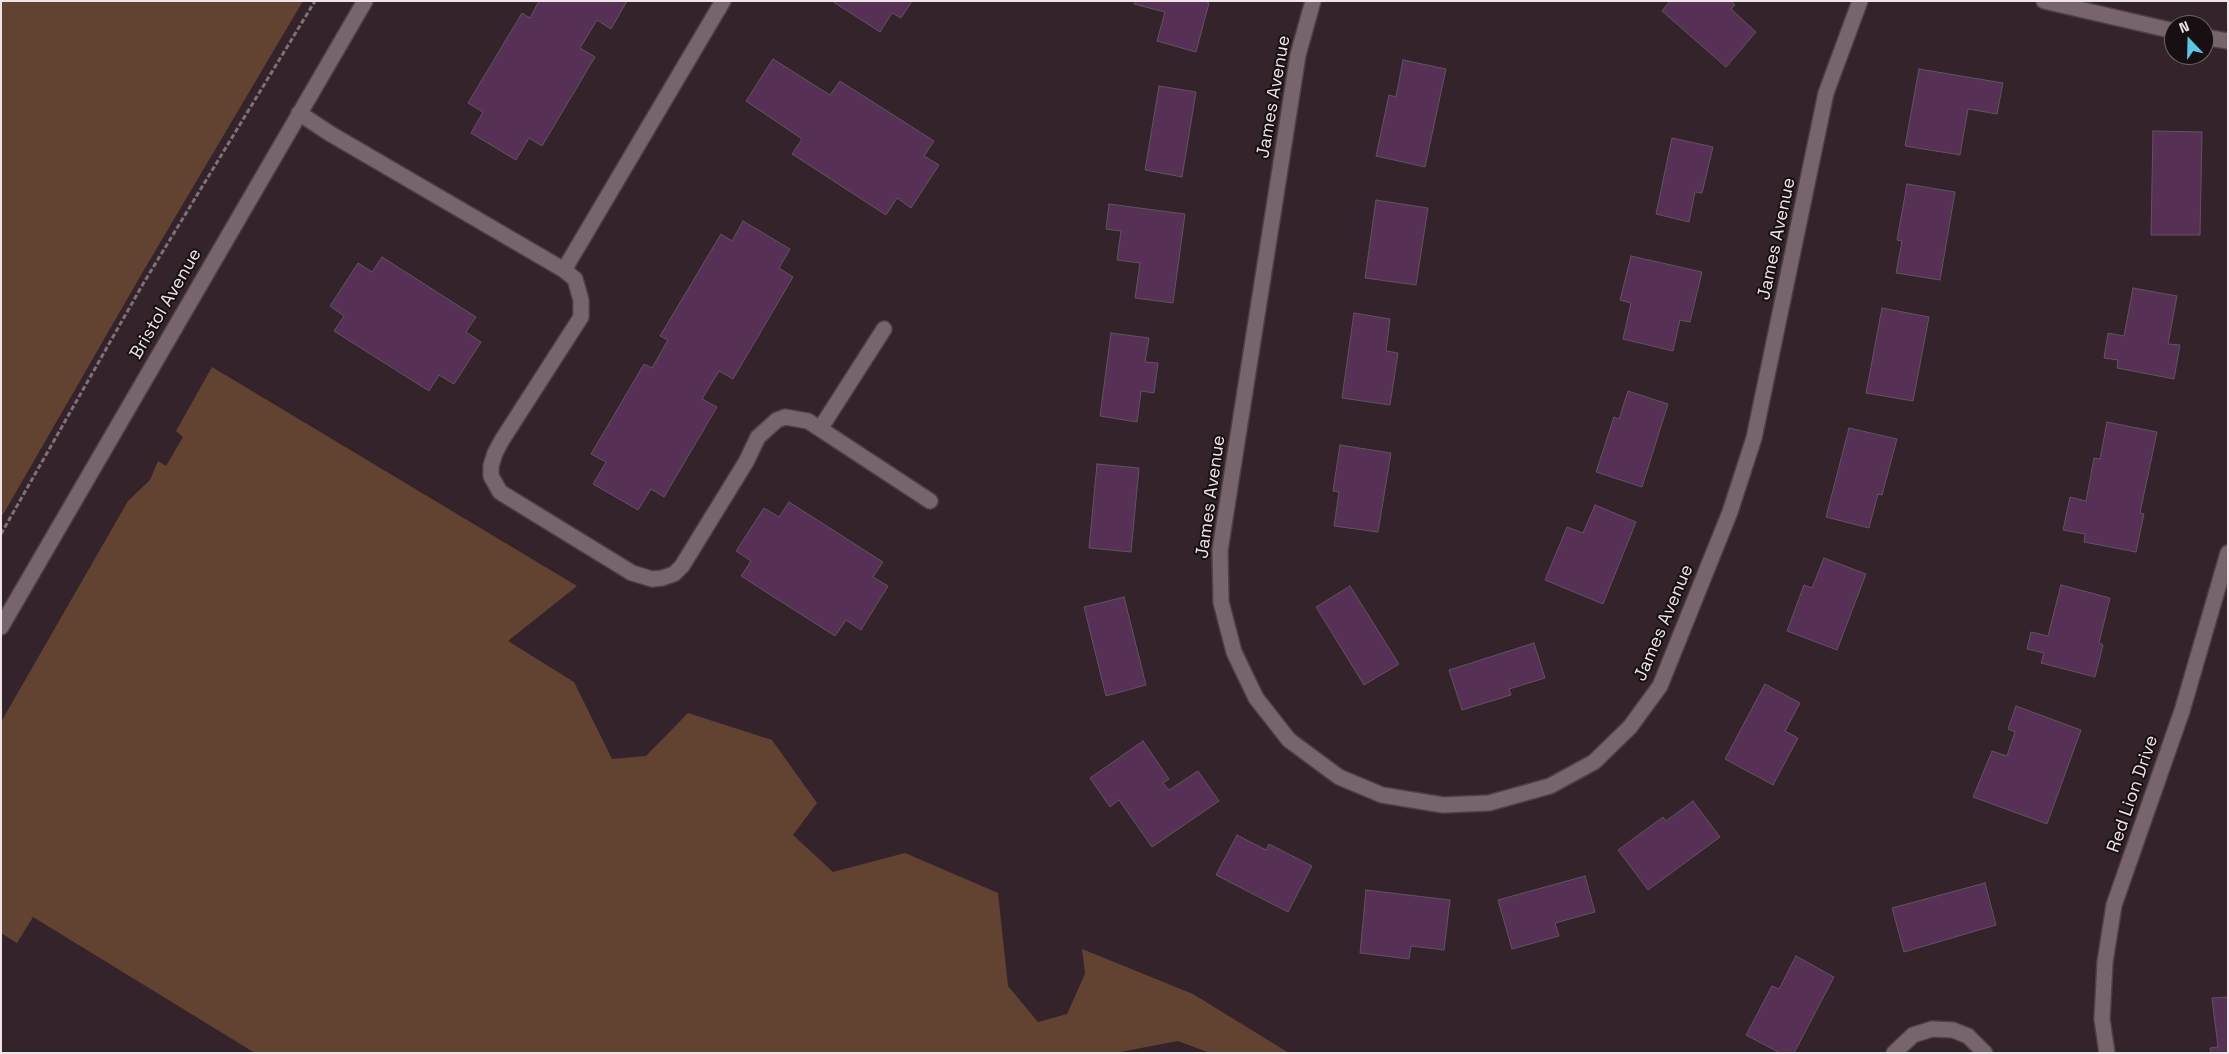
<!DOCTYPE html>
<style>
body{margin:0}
#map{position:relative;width:2229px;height:1054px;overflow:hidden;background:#34232a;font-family:"Space Grotesk",sans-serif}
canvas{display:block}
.frame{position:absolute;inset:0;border:2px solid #efe4e8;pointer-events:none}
.north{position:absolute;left:2164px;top:15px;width:50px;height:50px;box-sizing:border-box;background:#170f12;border:1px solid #6d6468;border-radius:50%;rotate:339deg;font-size:14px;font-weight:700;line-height:20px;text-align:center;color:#efe4e8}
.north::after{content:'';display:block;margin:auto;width:18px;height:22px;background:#5ac8e5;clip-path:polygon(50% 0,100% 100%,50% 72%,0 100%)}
</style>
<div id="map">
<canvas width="2229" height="1054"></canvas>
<div class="frame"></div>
<div class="north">N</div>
</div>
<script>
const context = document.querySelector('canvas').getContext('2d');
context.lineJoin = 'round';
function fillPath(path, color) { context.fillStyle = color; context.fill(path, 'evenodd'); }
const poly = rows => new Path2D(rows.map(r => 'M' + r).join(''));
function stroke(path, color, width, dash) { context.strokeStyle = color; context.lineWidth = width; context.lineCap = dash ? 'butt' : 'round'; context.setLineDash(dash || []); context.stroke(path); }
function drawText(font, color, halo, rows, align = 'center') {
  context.font = font + ' "Space Grotesk",sans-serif'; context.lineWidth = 4; context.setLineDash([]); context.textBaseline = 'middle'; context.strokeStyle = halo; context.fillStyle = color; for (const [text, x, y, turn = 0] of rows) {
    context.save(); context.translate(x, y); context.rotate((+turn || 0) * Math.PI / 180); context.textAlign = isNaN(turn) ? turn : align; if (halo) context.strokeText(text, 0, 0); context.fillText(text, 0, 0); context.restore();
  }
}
fillPath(poly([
 [1,1,303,1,141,275,1,518],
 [212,367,577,586,508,641,574,682,612,759,646,756,688,713,772,740,817,803,793,835,833,872,905,853,998,893,1008,986,1038,1022,1067,1014,1085,974,1082,949,1193,994,1289,1053,1210,1053,1178,1041,1115,1053,255,1053,33,917,17,943,1,933,1,722,128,501,150,480,158,461,166,466,183,437,176,431]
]), '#624332');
const building = poly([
 [539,1,627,1,611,29,597,20,580,48,595,57,542,146,529,138,516,160,471,133,483,112,468,103,522,13,530,18,539,1],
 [832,1,912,1,901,18,892,13,880,32,832,1],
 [1135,1,1205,1,1209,3,1196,52,1157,41,1165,12,1134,4,1135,1],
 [1670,1,1731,1,1735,5,1731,9,1756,32,1726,67,1662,11,1670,1],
 [773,59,830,95,840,81,934,141,924,156,939,165,911,208,897,198,886,215,792,154,802,139,746,101,773,59],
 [1403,60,1446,69,1425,167,1376,156,1389,95,1396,97,1403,60],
 [1919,69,2003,83,1997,114,1968,109,1960,155,1905,146,1919,69],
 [1159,86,1196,92,1182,177,1145,170,1159,86],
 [2153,131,2202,132,2200,235,2151,235,2153,131],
 [1672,138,1713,147,1702,193,1695,192,1689,222,1656,214,1672,138],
 [1907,184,1955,192,1940,280,1896,273,1902,241,1897,240,1907,184],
 [1376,200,1428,208,1416,285,1365,278,1376,200],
 [1109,204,1185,214,1173,303,1135,298,1140,263,1117,260,1121,231,1106,229,1109,204],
 [743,221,790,249,779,268,793,277,733,379,719,371,702,399,717,407,664,497,651,489,638,510,593,484,606,462,591,454,644,364,652,368,668,340,660,336,721,234,732,241,743,221],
 [1631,256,1702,272,1690,322,1680,320,1673,351,1623,339,1631,303,1620,300,1631,256],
 [382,257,476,317,466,332,481,342,454,384,439,375,429,391,334,331,344,316,330,306,358,263,372,272,382,257],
 [2133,288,2177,296,2168,344,2180,345,2174,379,2117,368,2118,360,2104,358,2108,333,2124,336,2133,288],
 [1882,308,1929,317,1913,401,1866,393,1882,308],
 [1354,313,1390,319,1386,351,1398,353,1390,405,1342,398,1354,313],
 [1111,333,1149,338,1145,362,1158,363,1154,393,1141,391,1137,422,1100,416,1111,333],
 [1628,391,1668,404,1642,487,1596,472,1614,417,1619,419,1628,391],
 [2107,422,2157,432,2140,513,2144,514,2136,552,2084,542,2085,534,2063,530,2070,497,2086,501,2094,458,2100,459,2107,422],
 [1849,428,1897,439,1882,495,1878,494,1869,528,1826,517,1849,428],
 [1340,445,1391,453,1378,532,1334,526,1339,492,1333,491,1340,445],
 [1097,464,1139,468,1131,552,1089,548,1097,464],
 [789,502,883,562,873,577,888,586,861,630,846,620,835,636,741,576,751,561,736,551,764,508,779,517,789,502],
 [1595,505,1636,522,1603,604,1545,580,1567,527,1583,533,1595,505],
 [1824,558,1866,574,1837,650,1787,631,1804,585,1812,588,1824,558],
 [2061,585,2110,598,2099,643,2103,645,2095,677,2041,663,2044,653,2027,649,2031,632,2048,636,2061,585],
 [1350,586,1399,664,1364,685,1316,607,1350,586],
 [1124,597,1146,685,1106,696,1084,607,1124,597],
 [1534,643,1545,678,1509,689,1511,695,1462,710,1449,670,1534,643],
 [1765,684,1800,703,1785,731,1798,738,1773,785,1725,759,1765,684],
 [2016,706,2081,730,2047,824,1973,797,1992,751,2007,756,2015,732,2008,729,2016,706],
 [1143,741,1169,779,1163,783,1169,790,1198,771,1219,801,1152,847,1119,800,1110,807,1090,778,1143,741],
 [1693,801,1720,837,1648,890,1618,850,1663,817,1666,821,1693,801],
 [1237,835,1266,850,1269,844,1312,866,1288,912,1216,875,1237,835],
 [1585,876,1595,912,1555,923,1559,936,1512,949,1498,900,1585,876],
 [1985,883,1996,925,1904,952,1892,908,1985,883],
 [1366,890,1450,900,1444,950,1411,946,1409,959,1360,953,1366,890],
 [1796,956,1834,977,1794,1053,1780,1053,1746,1035,1772,986,1779,989,1796,956],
 [2228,997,2228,1053,2211,1053,2210,1048,2218,1047,2212,998,2228,997]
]);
fillPath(building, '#563155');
stroke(building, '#615360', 1);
const lane = poly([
 [299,113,329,133,564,270,575,279,581,300,581,317,502,440,495,453,491,466,491,476,500,492,632,573,652,579,662,578,674,574,682,566,746,462,758,437,777,420,785,417,808,421,930,501],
 [564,270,723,1],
 [820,429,884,329]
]);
const street = poly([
 [1313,1,1298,55,1220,550,1221,602,1234,652,1256,698,1289,740,1339,777,1382,795,1443,805,1489,803,1550,786,1594,762,1630,727,1660,686,1730,512,1754,438,1826,93,1860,1],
 [2044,1,2174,31],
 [2204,37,2228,41],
 [1894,1053,1913,1035,1932,1029,1953,1030,1968,1036,1985,1053],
 [2107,1053,2102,1019,2105,962,2114,905,2182,711,2228,553]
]);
const secondary = poly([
 [1,627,365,1]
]);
stroke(lane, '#4e4045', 18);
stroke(street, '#4e4045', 18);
stroke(secondary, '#4e4045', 18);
stroke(poly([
 [1,534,143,284,315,1]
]), '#7f7076', 3, [5, 2.5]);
stroke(lane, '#78646c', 15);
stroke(street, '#78646c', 15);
stroke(secondary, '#78646c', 15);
drawText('18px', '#efe4e8', '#170f12', [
 ["James Avenue",1274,97,-80],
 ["James Avenue",1777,239,-78],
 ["Bristol Avenue",166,304,-60],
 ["James Avenue",1211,497,-82],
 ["James Avenue",1664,623,-67],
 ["Red Lion Drive",2133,794,-71]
]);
</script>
